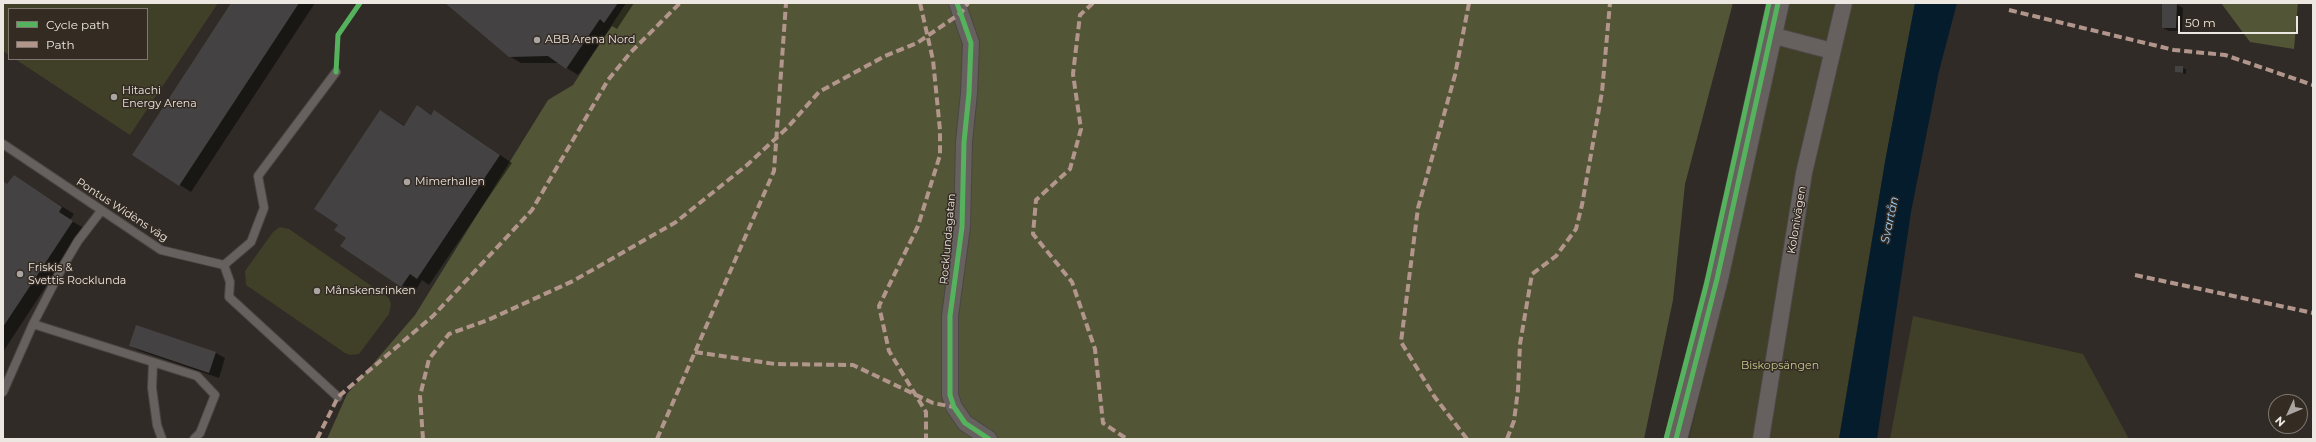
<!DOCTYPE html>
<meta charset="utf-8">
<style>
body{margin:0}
#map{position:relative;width:2316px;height:442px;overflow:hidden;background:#302b27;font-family:Montserrat,sans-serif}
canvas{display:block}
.frame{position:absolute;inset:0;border:4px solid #ede7e2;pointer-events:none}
.legend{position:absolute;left:8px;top:8px;width:140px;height:52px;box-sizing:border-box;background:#342b23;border:1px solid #7e766f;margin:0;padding:5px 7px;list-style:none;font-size:12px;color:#ede7e2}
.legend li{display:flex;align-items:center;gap:8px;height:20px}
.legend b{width:20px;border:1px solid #7e766f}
.north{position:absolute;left:2268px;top:394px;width:40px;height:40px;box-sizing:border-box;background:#342b23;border:1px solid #7e766f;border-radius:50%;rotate:226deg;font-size:11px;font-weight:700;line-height:16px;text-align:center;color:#ede7e2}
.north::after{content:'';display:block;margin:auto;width:14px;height:18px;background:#aba5a1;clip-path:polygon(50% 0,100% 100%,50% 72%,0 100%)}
.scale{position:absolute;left:2178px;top:16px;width:120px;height:18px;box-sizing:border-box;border:2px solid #ede7e2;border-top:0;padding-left:5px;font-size:12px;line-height:14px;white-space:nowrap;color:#ede7e2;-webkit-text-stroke:3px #342b23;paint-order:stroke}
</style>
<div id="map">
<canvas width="2316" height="442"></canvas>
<div class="frame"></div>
<ul class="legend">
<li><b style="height:5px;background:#56b35d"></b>Cycle path</li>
<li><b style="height:5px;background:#b2968c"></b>Path</li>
</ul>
<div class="north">N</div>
<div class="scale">50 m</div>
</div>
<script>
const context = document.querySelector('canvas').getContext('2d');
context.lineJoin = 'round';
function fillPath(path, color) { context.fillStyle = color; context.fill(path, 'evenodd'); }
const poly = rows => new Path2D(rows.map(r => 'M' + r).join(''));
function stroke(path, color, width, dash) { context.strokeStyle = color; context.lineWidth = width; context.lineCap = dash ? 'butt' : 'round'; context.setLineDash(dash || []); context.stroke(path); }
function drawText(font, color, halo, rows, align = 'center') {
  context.font = font + ' Montserrat,sans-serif'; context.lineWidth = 3; context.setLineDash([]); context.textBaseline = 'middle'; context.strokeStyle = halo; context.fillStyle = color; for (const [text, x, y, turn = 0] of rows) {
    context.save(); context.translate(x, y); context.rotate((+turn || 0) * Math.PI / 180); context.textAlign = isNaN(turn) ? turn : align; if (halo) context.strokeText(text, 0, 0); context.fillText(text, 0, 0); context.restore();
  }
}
fillPath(poly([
 [3,3,218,3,130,135,15,59,147,59,147,9,9,9,9,55,3,51],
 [1787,3,1915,3,1885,162,1839,439,1689,439,1740,226],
 [280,227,289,229,389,298,391,304,389,314,359,354,350,355,345,353,246,285,245,271,273,232],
 [1913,316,2083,354,2129,439,1890,439]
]), '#3f4027');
fillPath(poly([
 [626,3,1733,3,1685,184,1673,300,1644,439,327,439,347,394,415,315,548,100,573,85],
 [2221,3,2298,3,2294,49,2250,42]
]), '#535537');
fillPath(poly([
 [1915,3,1957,3,1939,71,1911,212,1877,439,1839,439,1885,162]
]), '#051c2d');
fillPath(poly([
 [232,3,315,3,191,192,133,155],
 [447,3,634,3,617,29,612,26,578,75,559,63,521,63,509,56],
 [2176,4,2183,8,2182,31,2169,31,2163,28],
 [2176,67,2186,69,2186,74,2176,72],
 [418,107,432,115,446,118,512,163,429,285,422,280,414,293,342,246,347,238,339,225,381,111,405,126],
 [14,176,74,214,70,220,84,228,3,352,3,182,8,185],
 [137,326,216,353,225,358,219,378,140,351,130,346]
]), '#0007');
fillPath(poly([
 [231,3,299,3,179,186,132,155],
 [445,3,618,3,604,23,600,19,566,69,548,56,509,57],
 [2162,3,2177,3,2176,28,2162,28],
 [2175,66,2183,66,2183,73,2175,72],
 [417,105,431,115,434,110,500,155,417,279,410,274,401,287,340,246,346,238,334,230,338,225,314,209,380,110,404,126],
 [14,175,62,207,59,212,73,221,3,327,3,181,7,184],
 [136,325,216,352,209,373,129,346]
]), '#444242');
const lane = poly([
 [3,144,161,250,224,265,251,242,264,208,258,176,336,72],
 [224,265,230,282,229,297,338,397],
 [33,324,197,376,215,395,200,433,194,439],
 [153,362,152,388,157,425,162,439],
 [3,392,33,324,62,268,78,241,101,211]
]);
const street = poly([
 [957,3,971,43,969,93,964,142,962,227,950,316,950,395,954,407,965,423,989,439],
 [1771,35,1832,51],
 [1761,439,1804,173,1844,3]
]);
const secondary = poly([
 [1676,439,1717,279,1778,3]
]);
stroke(lane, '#4b4643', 10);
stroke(street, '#4b4643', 18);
stroke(secondary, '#4b4643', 24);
stroke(lane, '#66615e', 8);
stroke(street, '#66615e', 16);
stroke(secondary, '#66615e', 22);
stroke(poly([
 [920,3,933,60,940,130,940,155,918,226,879,306,889,351,926,412,926,439],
 [1093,3,1080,15,1073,74,1081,129,1070,169,1036,200,1033,234,1072,282,1095,349,1103,423,1127,439],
 [2009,10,2174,50,2225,55,2313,85],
 [2135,275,2313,313],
 [695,352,775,364,853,365,933,403,954,407],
 [317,439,338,397,433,316,532,210,608,80,631,52,680,3],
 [423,439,420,396,429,359,449,334,488,320,573,281,676,222,747,165,787,128,819,92,885,56,917,43,961,13,968,3],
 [657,439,774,171,786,3],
 [1467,439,1434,396,1401,342,1418,208,1455,75,1469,3],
 [1507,439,1514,421,1518,390,1520,344,1532,274,1556,256,1576,229,1582,205,1602,92,1610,3]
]), '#b2968c', 4, [8, 4]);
stroke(poly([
 [957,3,971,43,969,93,964,142,962,227,950,316,950,395,954,407,965,423,989,439],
 [336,72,338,35,360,3],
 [1666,439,1706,286,1769,3],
 [1676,439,1717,279,1778,3]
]), '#56b35d', 5);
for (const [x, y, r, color] of [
 [537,40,4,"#aba5a1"],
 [114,97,4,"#aba5a1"],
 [407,182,4,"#aba5a1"],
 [20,274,4,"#aba5a1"],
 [317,291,4,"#aba5a1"]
]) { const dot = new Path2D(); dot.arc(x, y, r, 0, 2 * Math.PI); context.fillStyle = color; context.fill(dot); stroke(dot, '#342b23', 1.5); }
drawText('11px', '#ede7e2', '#342b23', [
 ["ABB Arena Nord",545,40],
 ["Hitachi",122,91],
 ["Energy Arena",122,104],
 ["Mimerhallen",415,182],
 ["Friskis &",28,268],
 ["Svettis Rocklunda",28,281],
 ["Månskensrinken",325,291]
], 'left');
drawText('11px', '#ede7e2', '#342b23', [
 ["Pontus Widèns väg",122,210,33],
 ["Kolonivägen",1797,220,-81],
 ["Rocklundagatan",948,239,-85]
]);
drawText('11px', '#c4c88c', '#342b23', [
 ["Biskopsängen",1780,366]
]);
drawText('italic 12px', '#9bcef8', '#342b23', [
 ["Svartån",1890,220,-78]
]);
</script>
